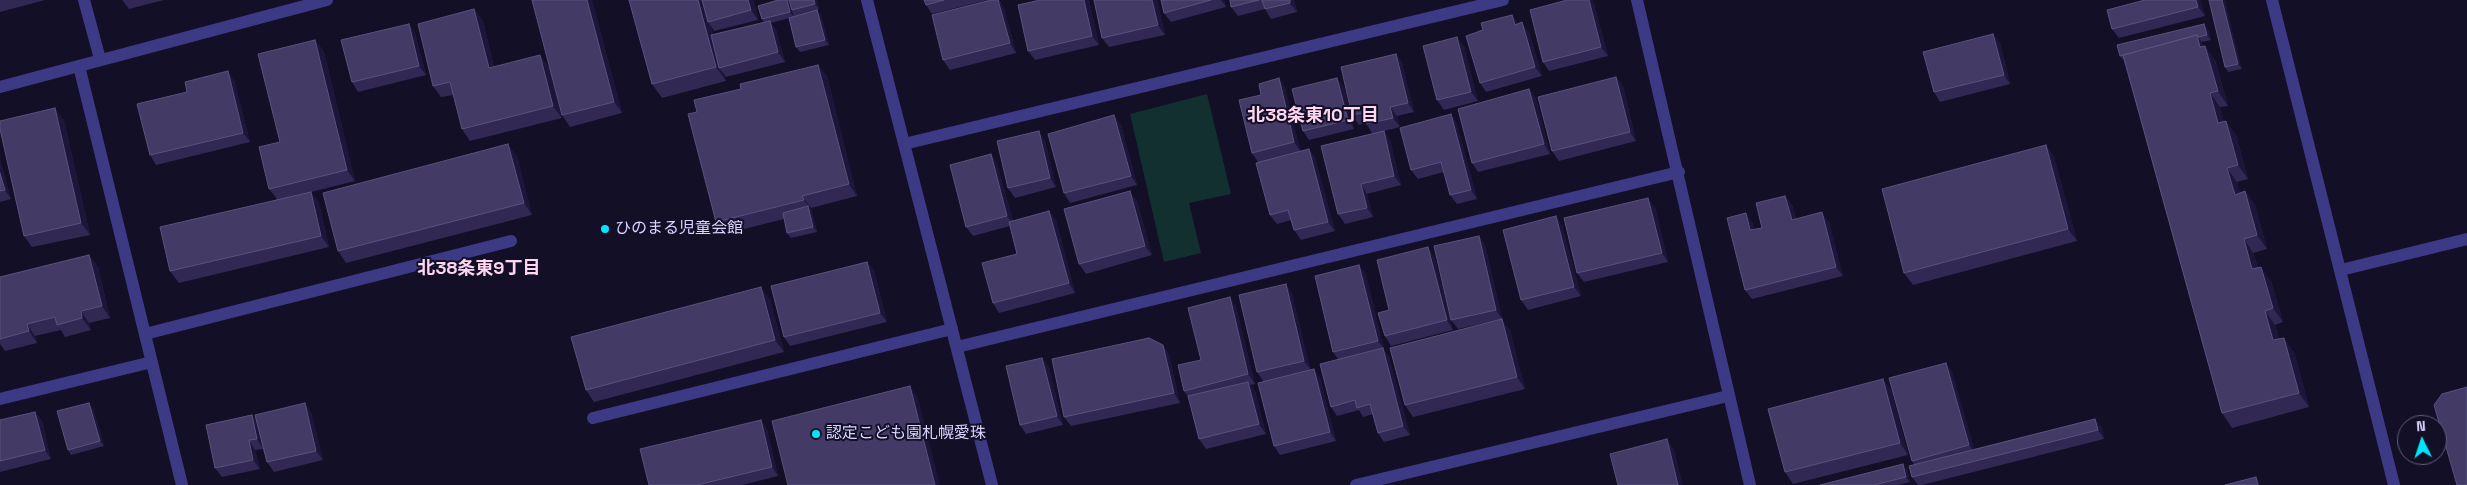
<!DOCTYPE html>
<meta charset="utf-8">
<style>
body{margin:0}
#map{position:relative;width:2467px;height:485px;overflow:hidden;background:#130f26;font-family:"Space Grotesk",sans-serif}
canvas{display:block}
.north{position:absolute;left:2397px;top:415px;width:50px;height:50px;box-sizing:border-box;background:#130f26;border:1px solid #625e7d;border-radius:50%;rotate:356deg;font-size:14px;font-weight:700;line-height:20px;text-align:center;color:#d9d4ff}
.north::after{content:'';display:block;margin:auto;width:18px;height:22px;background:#00e5ff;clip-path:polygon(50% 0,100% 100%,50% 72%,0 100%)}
</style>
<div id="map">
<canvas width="2467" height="485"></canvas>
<div class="north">N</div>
</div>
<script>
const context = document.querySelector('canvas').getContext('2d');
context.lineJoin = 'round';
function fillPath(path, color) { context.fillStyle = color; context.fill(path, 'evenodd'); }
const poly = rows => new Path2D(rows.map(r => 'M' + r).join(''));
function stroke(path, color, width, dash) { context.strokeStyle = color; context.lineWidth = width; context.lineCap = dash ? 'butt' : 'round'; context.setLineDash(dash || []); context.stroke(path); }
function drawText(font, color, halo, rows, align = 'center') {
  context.font = font + ' "Space Grotesk","Noto Sans JP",sans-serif'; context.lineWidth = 4; context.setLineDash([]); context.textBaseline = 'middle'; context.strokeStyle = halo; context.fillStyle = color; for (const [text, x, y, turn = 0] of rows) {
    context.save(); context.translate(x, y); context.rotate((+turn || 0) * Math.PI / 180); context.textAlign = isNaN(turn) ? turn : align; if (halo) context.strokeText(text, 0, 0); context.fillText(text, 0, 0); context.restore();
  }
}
fillPath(poly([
 [1207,94,1231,194,1189,203,1201,253,1164,262,1130,114]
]), '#12302f');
stroke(poly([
 [145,334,511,241],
 [593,418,952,329]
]), '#3d3a85', 12);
stroke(poly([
 [84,0,100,59],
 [867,0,992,485],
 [1637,0,1750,485],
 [2272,0,2394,485],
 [79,66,182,485],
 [0,87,327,0],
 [904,144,1503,0],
 [2341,270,2467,239],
 [957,347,1679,172],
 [0,399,152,362],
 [1356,485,1728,396]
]), '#3d3a85', 12);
fillPath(poly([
 [0,0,45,0,0,12],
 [122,0,164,0,129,9],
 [592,0,622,113,570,127,562,115],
 [629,0,753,0,758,20,714,31,711,26,713,35,764,22,762,19,787,0,788,0,790,3,817,0,819,9,817,10,821,15,829,45,800,52,796,47,789,18,771,23,776,30,785,62,726,77,724,74,726,81,662,98,652,84],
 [924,0,987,0,932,14,926,5],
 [991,0,999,0,1004,8,1016,53,950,70,943,60],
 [1089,0,1099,45,1035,60,1028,51],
 [1157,0,1165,35,1109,47,1102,38],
 [1161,0,1224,0,1226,7,1171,22,1164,13],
 [1230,0,1294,0,1297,12,1271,19,1265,9,1238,16,1231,7],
 [1567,0,1592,0,1594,4,1608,56,1549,71,1543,62],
 [2200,0,2205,16,2119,38,2112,29],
 [2209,0,2242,69,2228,72,2225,67],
 [474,9,483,21,494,67,549,67,562,118,470,141,462,129,454,95,441,97,433,86],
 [409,24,415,33,426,75,358,92,352,82],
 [1518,24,1529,32,1542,76,1486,92,1480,83],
 [2208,30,2211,40,2201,42,2215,60,2228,106,2220,107,2224,122,2226,121,2236,135,2248,179,2237,182,2240,193,2245,191,2255,205,2267,249,2253,253,2258,268,2271,281,2283,322,2275,325,2279,339,2294,352,2309,407,2232,428,2222,413,2124,61,2120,56],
 [1993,34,2000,43,2010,84,1940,102,1934,92],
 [315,40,324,52,355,181,311,192,319,203,329,247,179,283,170,271,277,199,269,189,280,142],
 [1464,46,1478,101,1444,110,1437,100],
 [1396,54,1402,63,1414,112,1397,116,1400,127,1384,131,1390,140,1401,185,1367,194,1373,217,1345,224,1338,214,1372,133,1366,123,1359,125,1352,115],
 [818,65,827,76,857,196,811,208,817,232,791,238,787,233,784,219,724,234,716,222,697,112],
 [1616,77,1623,86,1636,141,1559,161,1552,151],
 [1279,78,1285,88,1300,151,1309,149,1315,158,1335,231,1301,240,1294,230,1291,220,1277,224,1270,215,1258,162,1252,153,1261,95],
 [234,80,250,142,156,165,150,155,187,92],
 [1344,87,1354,129,1309,140,1303,131],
 [1529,89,1536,99,1550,154,1478,172,1472,163],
 [1451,114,1457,124,1477,199,1457,204,1450,195,1444,172,1418,179,1411,170],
 [64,120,90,235,32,247,24,236],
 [1121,125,1137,185,1070,203,1064,193],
 [1045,140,1056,187,1015,198,1008,188],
 [2046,145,2054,157,2077,241,1913,285,1904,273],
 [991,154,997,164,1013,221,1049,211,1056,220,1075,293,999,313,993,303,1017,254,1010,226,973,236,966,227],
 [517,156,532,215,346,263,338,251],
 [0,160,11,199,0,202],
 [1785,196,1792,205,1796,219,1829,222,1843,276,1752,299,1745,290,1752,222,1754,229,1762,228],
 [1137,201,1152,255,1086,274,1079,264],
 [1655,207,1668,262,1584,282,1577,273],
 [1562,225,1581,296,1528,310,1521,300],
 [1479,236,1485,245,1502,319,1510,331,1525,389,1413,417,1405,405,1498,320,1458,329,1451,320],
 [89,255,98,267,110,318,89,323,91,330,65,337,61,330,35,336,37,343,5,351,0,344,0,277],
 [1434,256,1453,330,1391,346,1385,336,1389,310],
 [867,262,874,271,887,322,790,346,784,337],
 [1359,265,1366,275,1384,350,1389,357,1410,435,1384,442,1378,433,1373,414,1363,417,1359,410,1337,416,1331,407,1338,359,1333,352],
 [1286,284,1292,294,1310,369,1320,378,1336,441,1280,455,1274,446,1263,381,1257,372],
 [1230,297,1236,307,1255,384,1250,385,1255,391,1266,434,1206,449,1199,439,1188,397,1184,391,1201,360],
 [770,299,784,352,594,402,586,390],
 [1163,345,1169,355,1180,403,1071,426,1064,417],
 [1946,363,1952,372,1974,449,2095,419,2102,428,2104,439,1922,485,1918,485,1912,477,1914,464,1912,461],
 [1049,367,1063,425,1026,434,1020,425],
 [1891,390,1908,455,1793,484,1785,472],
 [93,408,104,446,71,455,68,450],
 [35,412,42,421,51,459,0,472,0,420],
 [311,412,323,460,274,472,267,462,263,449,255,450,260,469,222,477,215,468,252,415,257,422],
 [761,420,767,430,778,476,742,485,649,485],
 [1903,464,1907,469,1910,482,1898,485,1820,485]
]), '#312854');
fillPath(poly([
 [587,0,592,0,622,113,614,102],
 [698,0,704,0,708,22,711,26,722,67,719,68,724,74,726,81,716,67],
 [748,0,753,0,758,20,751,10],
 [787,0,788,0,790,3,794,17,790,12],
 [814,0,817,0,819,9,815,4],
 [998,0,1004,8,1016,53,1010,43],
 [1084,0,1089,0,1099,45,1092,36],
 [1152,0,1157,0,1165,35,1158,25],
 [1221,0,1224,0,1226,7],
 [1290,0,1294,0,1297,12,1290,3],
 [1589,0,1592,0,1594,4,1608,56,1601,47],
 [2196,0,2200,0,2205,16,2198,7],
 [2222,0,2225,0,2242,69,2238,64],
 [474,9,483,21,497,80,489,68],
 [817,10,821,15,829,45,825,40],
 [1512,15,1518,24,1515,25],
 [770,21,776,30,785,62,778,52],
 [1522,22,1529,32,1542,76,1535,67],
 [409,24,415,33,426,75,419,66],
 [2204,24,2208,30,2211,40,2207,35],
 [1993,34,2000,43,2010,84,2004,75],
 [2197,35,2206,49,2205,46,2215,60,2228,106,2218,91,2200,47],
 [1457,37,1464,46,1478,101,1471,92],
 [315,40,324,52,355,181,347,170],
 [1396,54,1402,63,1414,112,1408,103],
 [540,55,549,67,562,118,553,106],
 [818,65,827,76,857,196,849,184],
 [228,71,234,80,250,142,243,133],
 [1616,77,1623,86,1636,141,1630,132],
 [1279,78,1285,88,1301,152,1294,142],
 [1337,78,1344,87,1354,129,1348,120],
 [1529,89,1536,99,1550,154,1544,144],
 [2210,93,2220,107,2228,137,2218,123],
 [1390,107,1397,116,1400,127,1393,118],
 [55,108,64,120,90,235,81,223],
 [1451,114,1457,124,1477,199,1471,190],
 [1114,115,1121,125,1137,185,1131,176],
 [2226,121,2236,135,2248,179,2238,165],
 [1039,131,1045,140,1056,187,1050,178],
 [1384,131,1390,140,1401,185,1394,176],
 [508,144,517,156,532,215,524,203],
 [2046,145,2054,157,2077,241,2068,229],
 [1309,149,1315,158,1335,231,1328,222],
 [991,154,997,164,1014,225,1007,216],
 [0,160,11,199,5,190,0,173],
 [2227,168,2237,182,2245,209,2235,195],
 [1361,184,1367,194,1373,217,1367,208],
 [1130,191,1137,201,1152,255,1145,246],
 [2245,191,2255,205,2267,249,2257,235],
 [311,192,319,203,329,247,321,236],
 [802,196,811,208,817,232,813,227,808,206,804,200],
 [1785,196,1792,205,1798,229,1792,220],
 [1648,198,1655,207,1668,262,1662,253],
 [1049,211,1056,220,1075,293,1069,283],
 [1822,212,1829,222,1843,276,1836,267],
 [1746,213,1752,222,1757,240,1750,230],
 [1556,216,1562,225,1581,296,1574,287],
 [1479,236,1485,245,1502,319,1496,310],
 [2244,239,2253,253,2262,283,2252,269],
 [1428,247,1434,256,1453,330,1447,320],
 [89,255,98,267,110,318,102,306],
 [867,262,874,271,887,322,880,313],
 [1359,265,1366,275,1384,350,1389,357,1410,435,1403,426,1383,348,1378,341],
 [2261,267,2271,281,2283,322,2273,308],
 [1286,284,1292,294,1311,370,1304,361],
 [761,287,770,299,784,352,775,340],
 [1230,297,1236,307,1255,384,1248,374],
 [81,311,89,323,91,330,82,318],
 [2265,311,2275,325,2283,355,2273,340],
 [1502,319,1510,331,1525,389,1517,377],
 [27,324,35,336,37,343,29,331],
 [2284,338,2294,352,2309,407,2299,393],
 [1163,345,1169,355,1180,403,1174,393],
 [1042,358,1049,367,1063,425,1057,416],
 [1946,363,1952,372,1976,455,1969,445],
 [1314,369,1320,378,1336,441,1330,432],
 [1883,379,1891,390,1908,455,1900,443],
 [1248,382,1255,391,1266,434,1259,424],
 [910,386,918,398,940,485,935,485],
 [89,403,93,408,104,446,100,441],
 [305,403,311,412,323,460,316,451],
 [35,412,42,421,51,459,45,450],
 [252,415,258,424,263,449,257,439],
 [2095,419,2102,428,2104,439,2098,430],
 [761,420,767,430,778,476,772,467],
 [1667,439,1674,449,1683,485,1678,485],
 [249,440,255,450,260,469,253,460],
 [1903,464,1907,469,1910,482,1906,477],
 [2256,477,2261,485,2258,485]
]), '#1d163a');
const building = poly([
 [532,0,587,0,614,102,562,115,532,0],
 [629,0,698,0,716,67,652,84,629,0],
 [702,0,748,0,751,10,708,22,702,0],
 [778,0,787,0,790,12,762,19,758,6,778,0],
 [789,0,814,0,815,4,792,10,789,0],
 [924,0,944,0,926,5,924,0],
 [991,0,998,0,1010,43,943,60,932,15,991,0],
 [1040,0,1084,0,1092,36,1028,51,1018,5,1040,0],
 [1094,0,1152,0,1158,25,1102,38,1094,0],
 [1161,0,1211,0,1164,13,1161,0],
 [1230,0,1259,0,1231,7,1230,0],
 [1262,0,1290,0,1290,3,1265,9,1262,0],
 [1567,0,1589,0,1601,47,1543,62,1530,10,1567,0],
 [2145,0,2196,0,2198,7,2112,29,2107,10,2145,0],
 [2209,0,2222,0,2238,64,2225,67,2209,0],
 [474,9,489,68,540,55,553,106,462,129,450,82,433,86,418,24,474,9],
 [817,10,825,40,796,47,789,18,817,10],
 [1512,15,1515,25,1522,22,1535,67,1480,83,1466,36,1483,30,1481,23,1512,15],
 [770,21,778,52,719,68,711,35,770,21],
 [409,24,419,66,352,82,341,40,409,24],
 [2204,24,2207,35,2198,37,2197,35,2120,56,2117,45,2204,24],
 [1993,34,2004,75,1934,92,1923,52,1993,34],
 [2197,35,2200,47,2205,46,2218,91,2210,93,2218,123,2226,121,2238,165,2227,168,2235,195,2245,191,2257,235,2244,239,2252,269,2261,267,2273,308,2265,311,2273,340,2284,338,2299,393,2222,413,2123,55,2197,35],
 [1457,37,1471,92,1437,100,1423,46,1457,37],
 [315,40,347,170,269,189,259,147,280,142,258,54,315,40],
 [1396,54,1408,103,1390,107,1393,118,1366,124,1363,113,1352,115,1341,67,1396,54],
 [818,65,849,184,802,196,804,200,716,222,688,114,697,112,694,100,741,89,740,84,818,65],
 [228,71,243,133,150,155,137,104,187,92,185,82,228,71],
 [1616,77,1630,132,1552,151,1538,97,1616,77],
 [1279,78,1294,142,1252,153,1239,100,1261,95,1259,84,1279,78],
 [1337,78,1348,120,1303,131,1292,89,1337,78],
 [1529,89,1544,144,1472,163,1458,109,1529,89],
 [55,108,81,223,24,236,0,129,0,121,55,108],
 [1451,114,1471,190,1450,195,1441,162,1411,170,1400,128,1451,114],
 [1114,115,1131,176,1064,193,1048,134,1114,115],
 [1039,131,1050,178,1008,188,997,141,1039,131],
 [1384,131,1394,176,1361,184,1367,208,1338,214,1321,146,1384,131],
 [508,144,524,203,338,251,323,193,508,144],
 [2046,145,2068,229,1904,273,1882,189,2046,145],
 [1309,149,1328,222,1294,230,1288,210,1270,215,1256,163,1309,149],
 [991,154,1007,216,966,227,950,165,991,154],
 [0,173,5,190,0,191,0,173],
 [1130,191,1145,246,1079,264,1064,209,1130,191],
 [311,192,321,236,170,271,160,227,311,192],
 [1785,196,1792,220,1822,212,1836,267,1745,290,1727,218,1746,213,1750,230,1762,228,1756,203,1785,196],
 [1648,198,1662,253,1577,273,1564,218,1648,198],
 [808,206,813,227,787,233,783,213,808,206],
 [1049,211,1069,283,993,303,982,263,1017,254,1009,222,1049,211],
 [1556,216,1574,287,1521,300,1503,230,1556,216],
 [1479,236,1496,310,1451,320,1434,246,1479,236],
 [1428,247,1447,320,1385,336,1378,313,1389,310,1377,260,1428,247],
 [89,255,102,306,81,311,82,318,57,325,55,317,27,324,29,331,0,339,0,277,89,255],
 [867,262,880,313,784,337,771,286,867,262],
 [1359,265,1378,341,1333,352,1315,276,1359,265],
 [1286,284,1304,361,1257,372,1239,295,1286,284],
 [761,287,775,340,586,390,571,337,761,287],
 [1230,297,1248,374,1184,391,1178,365,1201,360,1188,308,1230,297],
 [1502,319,1517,377,1405,405,1390,348,1502,319],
 [1149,338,1163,345,1174,393,1064,417,1052,359,1149,338],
 [1383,348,1403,426,1378,433,1370,404,1357,408,1355,400,1331,407,1320,364,1383,348],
 [1042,358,1057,416,1020,425,1006,366,1042,358],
 [1946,363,1969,445,1912,461,1889,378,1946,363],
 [1314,369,1330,432,1274,446,1258,383,1314,369],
 [1883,379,1900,443,1785,472,1768,409,1883,379],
 [1248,382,1259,424,1199,439,1188,396,1248,382],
 [910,386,935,485,788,485,772,421,910,386],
 [2467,387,2467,485,2457,485,2434,405,2442,394,2467,387],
 [89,403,100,441,68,450,57,411,89,403],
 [305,403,316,451,267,462,255,415,305,403],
 [35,412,45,450,0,461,0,420,35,412],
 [252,415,257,439,249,440,253,460,215,468,206,425,252,415],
 [2095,419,2098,430,1912,477,1909,466,2095,419],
 [761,420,772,467,697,485,649,485,640,449,761,420],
 [1667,439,1678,485,1618,485,1610,454,1667,439],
 [1903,464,1906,477,1874,485,1820,485,1903,464],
 [2256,477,2258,485,2225,485,2256,477]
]);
fillPath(building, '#433a66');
stroke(building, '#5a527e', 1);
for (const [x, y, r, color] of [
 [605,229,5,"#00e5ff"],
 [816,434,5,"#00e5ff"]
]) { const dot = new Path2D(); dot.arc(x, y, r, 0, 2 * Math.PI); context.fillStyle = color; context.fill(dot); stroke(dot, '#130f26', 2); }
drawText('16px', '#d9d4ff', '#130f26', [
 ["ひのまる児童会館",615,229],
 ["認定こども園札幌愛珠",826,434]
], 'left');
drawText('bold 18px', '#ffd6f0', '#130f26', [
 ["北38条東10丁目",1313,116],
 ["北38条東9丁目",479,269]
]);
</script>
